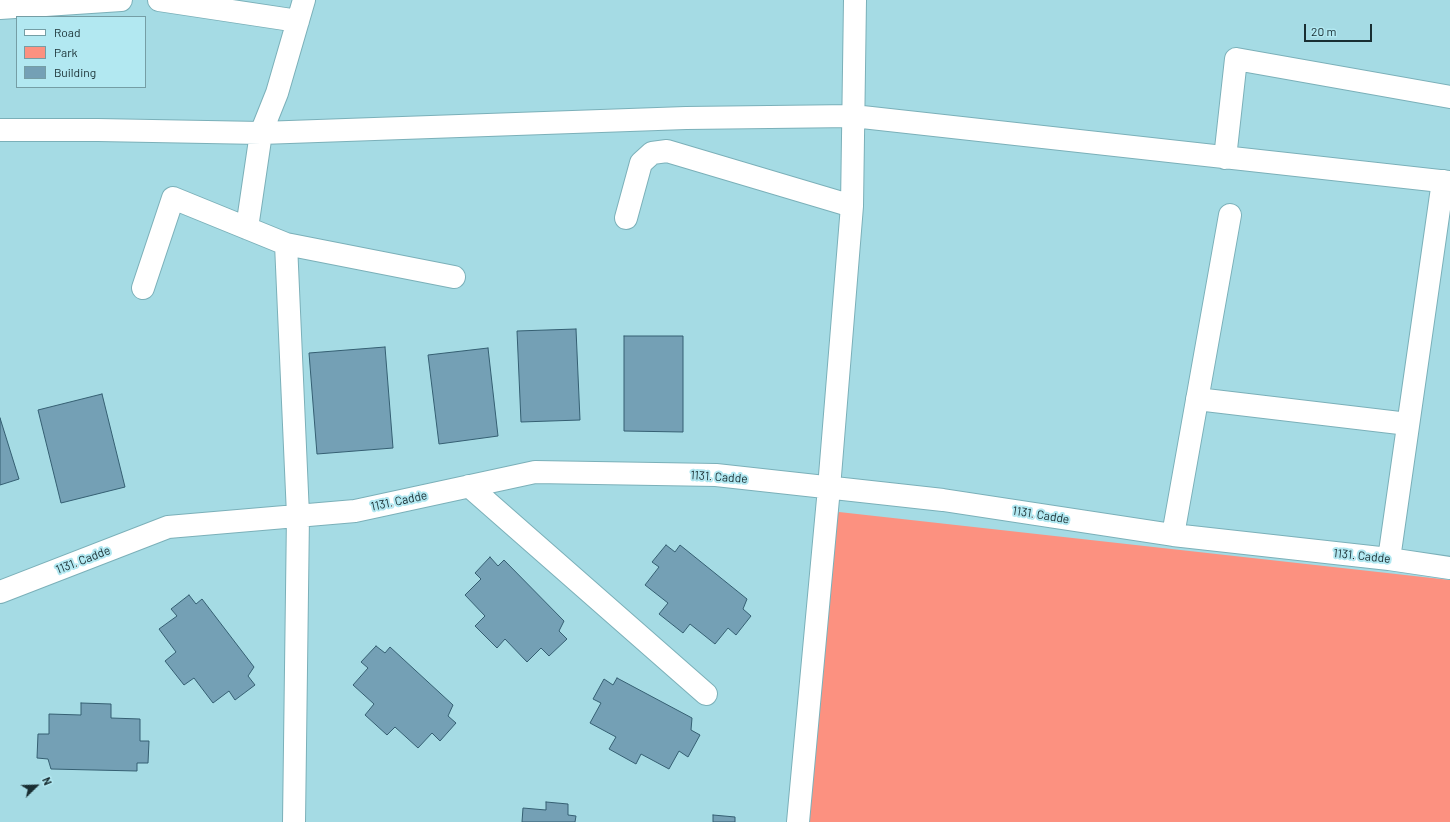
<!DOCTYPE html>
<style>
body{margin:0}
#map{position:relative;width:1450px;height:822px;overflow:hidden;background:#a5dbe4;font-family:Barlow,sans-serif}
canvas{display:block}
.legend{position:absolute;left:16px;top:16px;width:130px;height:72px;box-sizing:border-box;background:#b2e8f1;border:1px solid #759ea5;margin:0;padding:5px 7px;list-style:none;font-size:12px;color:#192e32}
.legend li{display:flex;align-items:center;gap:8px;height:20px}
.legend b{width:20px;border:1px solid #759ea5}
.north{position:absolute;left:16px;top:766px;width:40px;height:40px;-webkit-text-stroke:3px #b2e8f1;paint-order:stroke;rotate:67deg;font-size:11px;font-weight:700;line-height:16px;text-align:center;color:#192e32}
.north::after{content:'';display:block;margin:auto;width:14px;height:18px;background:#192e32;clip-path:polygon(50% 0,100% 100%,50% 72%,0 100%)}
.scale{position:absolute;left:1304px;top:24px;width:68px;height:18px;box-sizing:border-box;border:2px solid #192e32;border-top:0;padding-left:5px;font-size:12px;line-height:14px;white-space:nowrap;color:#192e32;-webkit-text-stroke:3px #b2e8f1;paint-order:stroke}
</style>
<div id="map">
<canvas width="1450" height="822"></canvas>
<ul class="legend">
<li><b style="height:5px;background:#fff"></b>Road</li>
<li><b style="height:11px;background:#fc9180"></b>Park</li>
<li><b style="height:11px;background:#74a0b5"></b>Building</li>
</ul>
<div class="north">N</div>
<div class="scale">20 m</div>
</div>
<script>
const context = document.querySelector('canvas').getContext('2d');
context.lineJoin = 'round';
function fillPath(path, color) { context.fillStyle = color; context.fill(path, 'evenodd'); }
const poly = rows => new Path2D(rows.map(r => 'M' + r).join(''));
function stroke(path, color, width, dash) { context.strokeStyle = color; context.lineWidth = width; context.lineCap = dash ? 'butt' : 'round'; context.setLineDash(dash || []); context.stroke(path); }
function drawText(font, color, halo, rows, align = 'center') {
  context.font = font + ' Barlow,sans-serif'; context.lineWidth = 4; context.setLineDash([]); context.textBaseline = 'middle'; context.strokeStyle = halo; context.fillStyle = color; for (const [text, x, y, turn = 0] of rows) {
    context.save(); context.translate(x, y); context.rotate((+turn || 0) * Math.PI / 180); context.textAlign = isNaN(turn) ? turn : align; if (halo) context.strokeText(text, 0, 0); context.fillText(text, 0, 0); context.restore();
  }
}
fillPath(poly([
 [839,512,1450,580,1450,822,805,822,830,528]
]), '#fc9180');
const building = poly([
 [576,329,580,420,521,422,517,331,576,329],
 [624,336,683,336,683,432,624,431,624,336],
 [385,347,393,448,317,454,309,353,385,347],
 [488,348,498,436,439,444,428,355,488,348],
 [102,394,125,487,61,503,38,410,102,394],
 [0,418,19,479,0,485,0,418],
 [666,545,675,552,680,545,747,599,743,609,751,616,736,635,728,628,715,644,690,624,683,633,659,614,668,603,645,585,659,567,652,562,666,545],
 [490,557,498,566,504,560,564,621,559,631,567,639,549,656,541,648,527,662,505,639,497,648,475,626,485,616,465,595,481,579,475,573,490,557],
 [189,595,196,604,202,599,254,667,248,676,255,685,235,700,229,691,213,703,194,678,184,685,165,661,176,652,159,629,177,616,171,609,189,595],
 [376,646,385,653,390,647,453,705,448,716,456,723,440,741,432,733,418,748,395,727,387,735,365,715,374,704,353,685,368,668,361,662,376,646],
 [617,678,692,718,691,730,700,735,688,757,679,751,669,769,641,754,636,764,609,749,616,737,590,723,601,703,593,699,604,679,613,685,617,678],
 [81,703,111,704,111,718,140,719,140,741,149,741,148,763,137,763,137,771,51,769,48,759,37,758,38,734,49,734,49,714,81,715,81,703],
 [546,802,568,804,568,815,576,816,575,822,522,822,523,808,546,810,546,802],
 [713,815,735,817,735,822,713,822,713,815]
]);
fillPath(building, '#74a0b5');
stroke(building, '#355f72', 1);
const minor = poly([
 [159,0,298,21],
 [0,8,121,0],
 [0,130,98,130,261,133,686,118,853,116,1450,182],
 [1225,158,1236,59,1450,97],
 [626,218,641,163,652,153,667,151,852,206],
 [247,228,261,133,277,93,304,0],
 [286,244,298,515,294,822],
 [143,288,173,198,286,244,454,277],
 [1197,399,1408,424],
 [469,486,706,694],
 [1173,535,1230,215],
 [1389,559,1443,181],
 [0,592,168,527,355,511,535,472,716,475,943,500,1173,535,1389,559,1450,568],
 [798,822,829,488,852,206,855,0]
]);
stroke(minor, '#7bb0b9', 24);
stroke(minor, '#fff', 22);
drawText('12px', '#192e32', '#b2e8f1', [
 ["1131. Cadde",719,477,4],
 ["1131. Cadde",399,501,-12],
 ["1131. Cadde",1041,515,9],
 ["1131. Cadde",1362,556,6],
 ["1131. Cadde",83,560,-21]
]);
</script>
